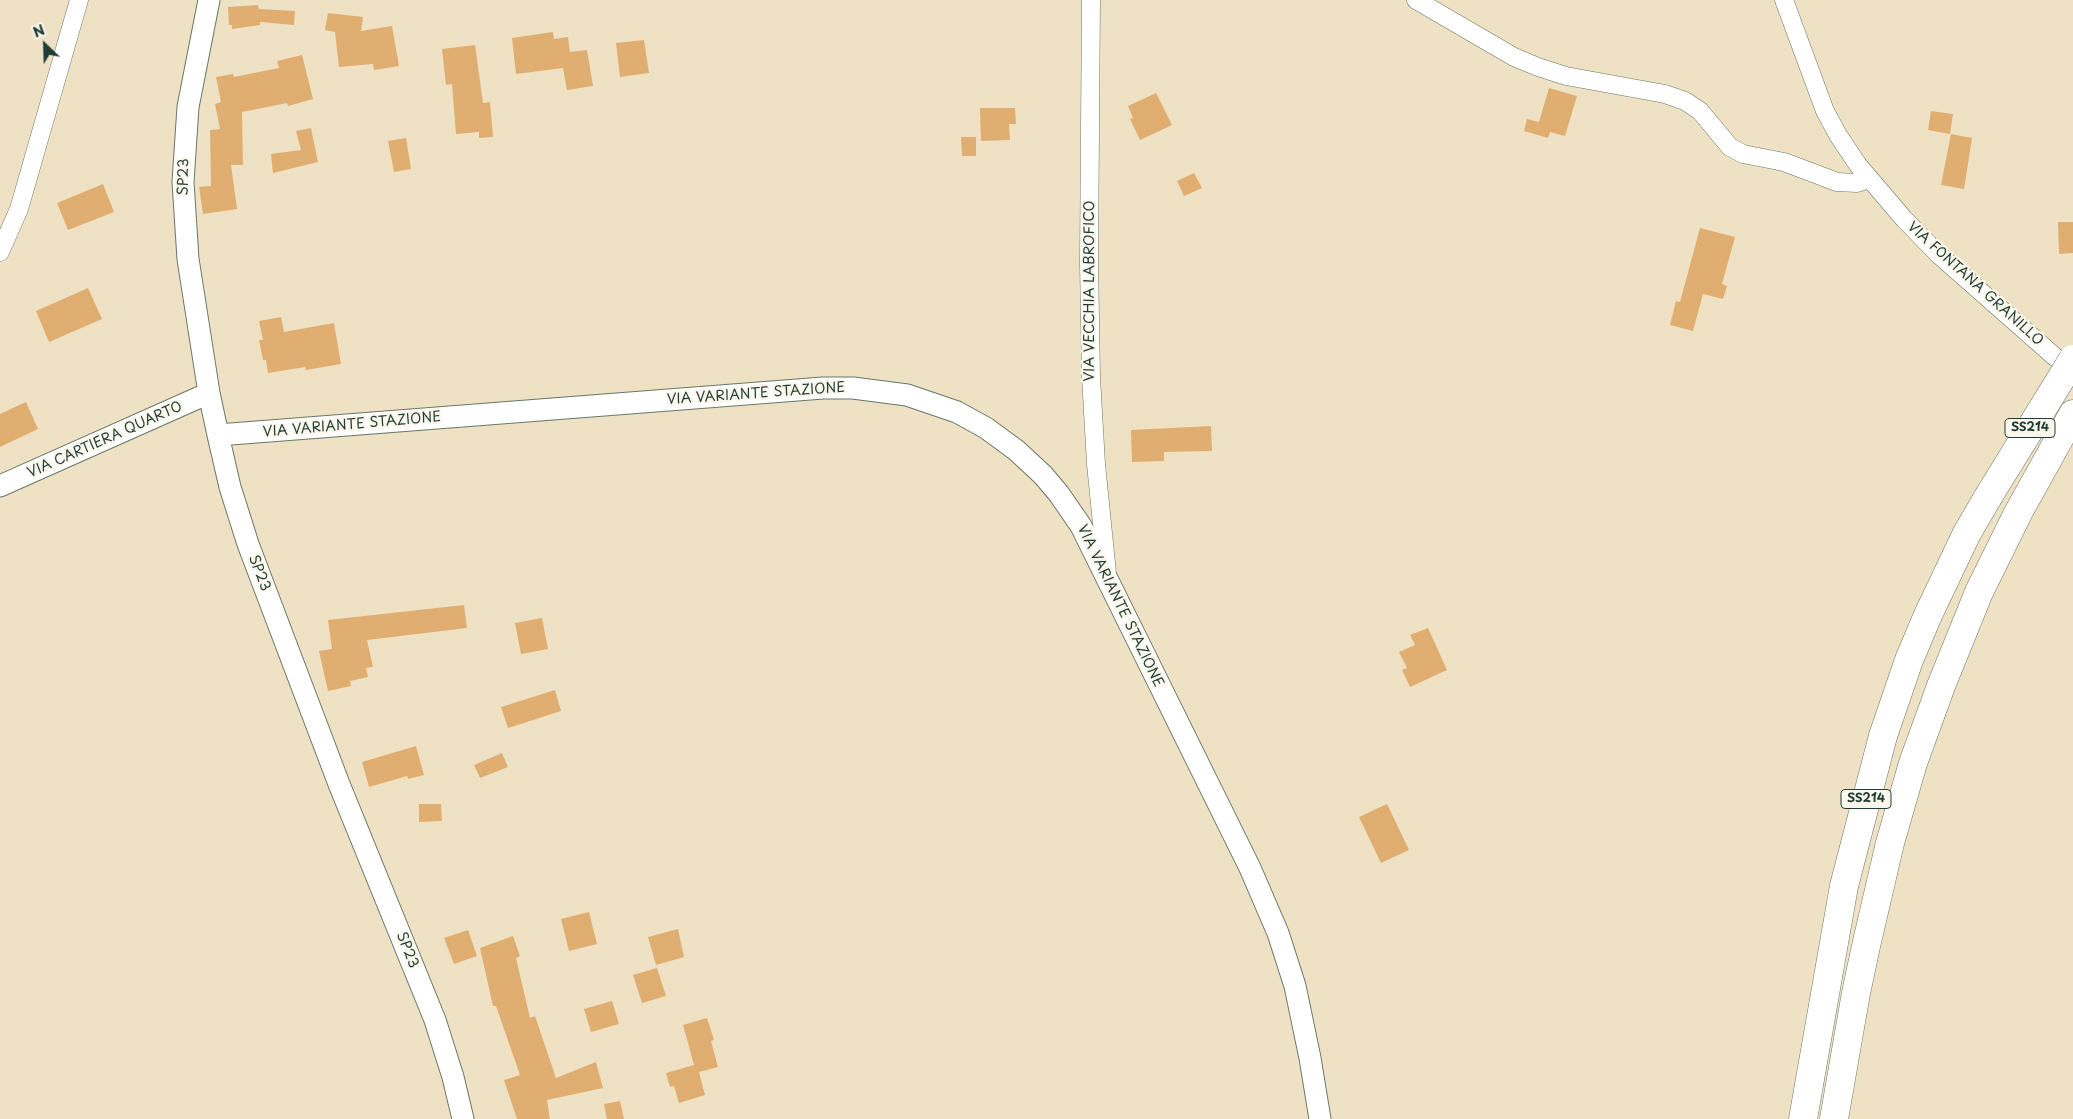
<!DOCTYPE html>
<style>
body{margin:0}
#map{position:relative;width:2073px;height:1119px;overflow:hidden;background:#efe2c4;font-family:"Playpen Sans",sans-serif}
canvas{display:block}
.north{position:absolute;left:20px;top:20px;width:50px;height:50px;-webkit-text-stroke:4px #fbf7ec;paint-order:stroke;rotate:336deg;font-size:14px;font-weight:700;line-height:20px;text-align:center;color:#1f3d34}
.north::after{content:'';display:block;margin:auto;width:18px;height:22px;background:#1f3d34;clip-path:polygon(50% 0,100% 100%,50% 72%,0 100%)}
</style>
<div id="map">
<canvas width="2073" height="1119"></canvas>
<div class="north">N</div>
</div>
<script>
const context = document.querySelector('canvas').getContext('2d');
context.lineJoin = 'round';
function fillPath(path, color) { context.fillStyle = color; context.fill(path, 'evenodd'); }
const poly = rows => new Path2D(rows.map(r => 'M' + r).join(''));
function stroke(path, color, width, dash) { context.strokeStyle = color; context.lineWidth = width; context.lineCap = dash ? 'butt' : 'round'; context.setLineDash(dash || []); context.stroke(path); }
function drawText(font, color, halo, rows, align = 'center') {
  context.font = font + ' "Playpen Sans",sans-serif'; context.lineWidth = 4.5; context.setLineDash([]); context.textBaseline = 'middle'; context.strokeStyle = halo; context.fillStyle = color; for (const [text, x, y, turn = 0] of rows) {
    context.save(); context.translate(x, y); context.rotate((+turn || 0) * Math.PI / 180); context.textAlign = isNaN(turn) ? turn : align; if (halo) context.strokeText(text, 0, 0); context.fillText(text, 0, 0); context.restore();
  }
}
fillPath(poly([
 [258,5,259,9,295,11,294,25,260,22,260,25,232,29,232,25,229,25,228,7],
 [328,13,363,17,361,31,392,26,399,66,374,70,373,64,339,67,335,32,325,30],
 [553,32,554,39,568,37,570,52,587,50,593,86,567,90,563,68,516,74,512,38],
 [644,40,649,73,620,77,616,43],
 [475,45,483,103,490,102,493,137,479,138,479,132,456,134,452,84,446,85,442,49],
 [302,55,313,99,288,106,287,103,242,112,243,165,231,165,237,209,203,214,199,187,211,186,210,130,220,129,215,104,221,102,216,77,233,74,234,77,279,68,277,61],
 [1549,88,1577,96,1565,136,1550,132,1548,138,1524,131,1527,119,1539,122],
 [1156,93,1172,125,1140,140,1130,119,1133,118,1128,106],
 [980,108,1015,108,1016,124,1009,124,1010,140,981,141],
 [1931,111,1953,114,1950,134,1928,130],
 [311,128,318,162,273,173,271,154,301,150,296,131],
 [1951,134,1972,138,1964,189,1941,185],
 [961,137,976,137,976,156,962,156],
 [406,138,411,169,394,172,388,141],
 [1194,173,1202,188,1184,196,1177,181],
 [103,184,114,212,68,230,57,203],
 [2058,222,2073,222,2073,253,2059,254],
 [1700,228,1735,237,1722,284,1727,286,1723,299,1703,294,1693,331,1670,325,1676,301,1680,302],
 [88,288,102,319,49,342,36,311],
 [281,317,284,332,334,323,341,364,306,370,305,367,268,373,266,360,263,360,259,340,263,340,259,321],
 [26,402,38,429,0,447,0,414],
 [1211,426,1212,451,1164,452,1164,461,1132,462,1131,430],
 [464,605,467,628,367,640,373,667,366,668,368,677,350,681,351,686,328,691,319,651,332,649,328,620],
 [542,618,548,649,521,654,515,623],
 [1428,628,1447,670,1410,687,1402,670,1407,668,1399,652,1415,645,1410,635],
 [555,690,561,711,508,728,501,707],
 [416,746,424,775,408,779,407,776,369,787,362,762],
 [502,753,508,767,480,778,474,765],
 [419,804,441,804,442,821,419,822],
 [1387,804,1409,850,1381,863,1359,817],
 [589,912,597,944,569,951,561,919],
 [678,929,684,957,656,965,648,937],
 [468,930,477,956,454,964,444,938],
 [513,936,520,956,516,958,530,1018,535,1016,556,1078,596,1062,603,1088,547,1100,550,1119,517,1119,504,1080,520,1075,496,1006,493,1006,480,948],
 [657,968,666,996,642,1003,633,975],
 [612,1001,619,1024,591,1032,584,1009],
 [707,1018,714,1040,711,1041,718,1067,699,1072,705,1095,679,1103,674,1086,670,1087,666,1073,694,1065,683,1025],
 [620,1101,624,1119,607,1119,604,1104]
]), '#e0ae70');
const minor = poly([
 [1091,0,1089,262,1091,377,1096,464,1107,573],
 [1416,0,1514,57,1538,67,1566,76,1665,94,1685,101,1700,111,1730,147,1743,154,1784,162,1837,182,1857,183,1869,179],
 [1784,0,1825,111,1838,135,1858,165,1904,219,1938,254,2055,357],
 [0,252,19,209,79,0]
]);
const tertiary = poly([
 [209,0,188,107,183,182,188,259,209,393,218,435,230,487,248,544,339,784,435,1020,453,1077,463,1119],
 [218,435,823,388,853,388,907,395,957,412,986,428,1016,450,1043,475,1059,494,1081,526,1250,868,1278,933,1295,986,1310,1058,1320,1119],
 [0,486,209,393]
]);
const trunk = poly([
 [1803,1119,1844,886,1883,736,1909,660,1928,615,1967,533,1988,497],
 [1834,1119,1856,993,1866,946,1890,843,1913,763,1941,686,1979,592,2018,513,2073,414]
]);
stroke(minor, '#687766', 19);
stroke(tertiary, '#687766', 23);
stroke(trunk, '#687766', 29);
stroke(minor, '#fff', 18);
stroke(tertiary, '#fff', 21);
stroke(trunk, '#fff', 28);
const trunkBridge = poly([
 [1988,497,2073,359]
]);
stroke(trunkBridge, '#687766', 29, []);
stroke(trunkBridge, '#fff', 28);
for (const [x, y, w] of [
 [2030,428,50],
 [1866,799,50]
]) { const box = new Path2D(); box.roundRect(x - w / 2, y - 9.5, w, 19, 4); context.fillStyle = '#fbf7ec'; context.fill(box); stroke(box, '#1f3d34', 1); }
drawText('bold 12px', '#1f3d34', null, [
 ["SS214",2030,428],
 ["SS214",1866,799]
]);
drawText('14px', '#1f3d34', '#fbf7ec', [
 ["SP23",184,177,-89],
 ["VIA FONTANA GRANILLO",1975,284,42],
 ["VIA VECCHIA LABROFICO",1090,291,-90],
 ["VIA VARIANTE STAZIONE",756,394,-4],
 ["VIA VARIANTE STAZIONE",352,425,-5],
 ["VIA CARTIERA QUARTO",105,440,-24],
 ["SP23",259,573,69],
 ["VIA VARIANTE STAZIONE",1120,606,64],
 ["SP23",407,950,68]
]);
</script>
